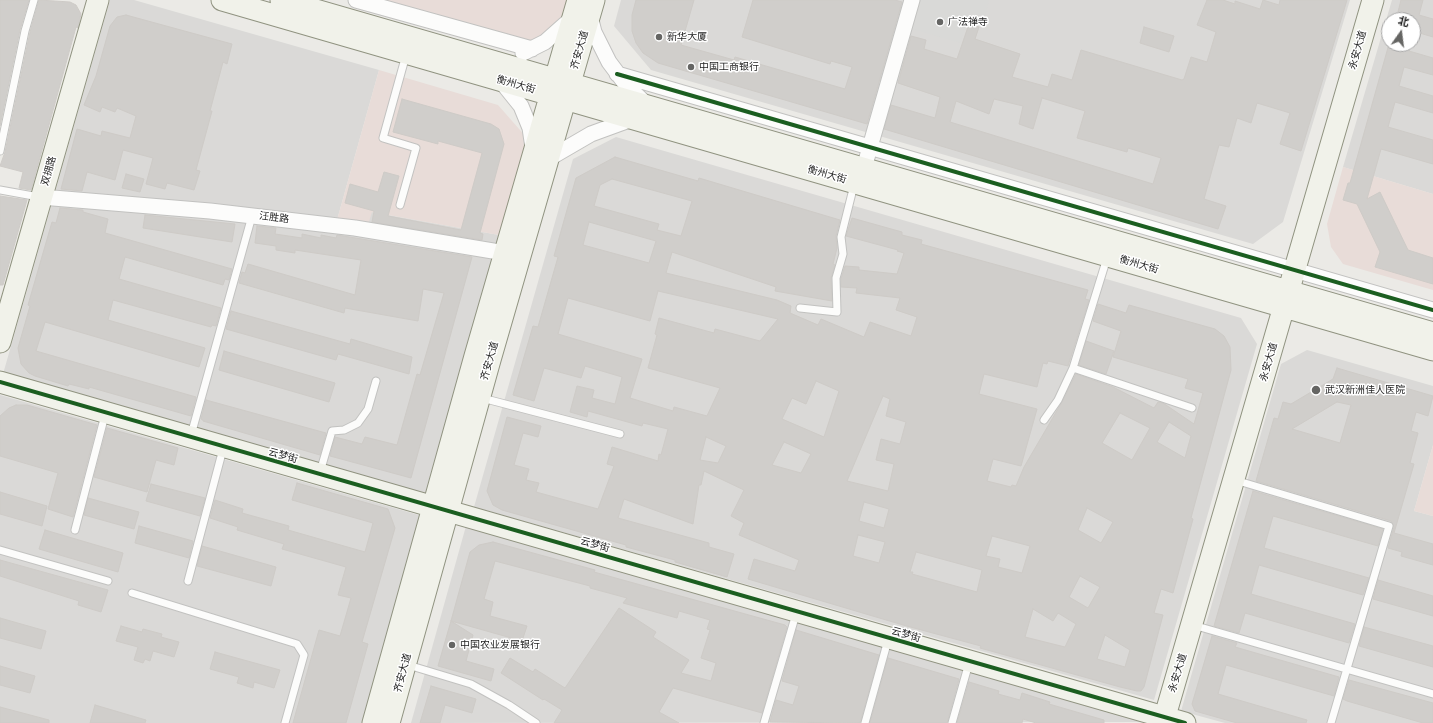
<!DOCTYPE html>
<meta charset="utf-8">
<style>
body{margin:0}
#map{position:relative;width:1433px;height:723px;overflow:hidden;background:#ebeae6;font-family:"Archivo Narrow","Noto Sans SC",sans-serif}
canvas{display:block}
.north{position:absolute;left:1381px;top:12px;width:40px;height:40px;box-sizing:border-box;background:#fff;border:1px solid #a5a5a5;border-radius:50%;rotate:14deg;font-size:11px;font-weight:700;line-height:16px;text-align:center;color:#1d1d1d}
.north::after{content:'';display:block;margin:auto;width:14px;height:18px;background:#656563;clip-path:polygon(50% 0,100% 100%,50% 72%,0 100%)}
</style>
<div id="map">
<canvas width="1433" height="723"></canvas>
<div class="north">北</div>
</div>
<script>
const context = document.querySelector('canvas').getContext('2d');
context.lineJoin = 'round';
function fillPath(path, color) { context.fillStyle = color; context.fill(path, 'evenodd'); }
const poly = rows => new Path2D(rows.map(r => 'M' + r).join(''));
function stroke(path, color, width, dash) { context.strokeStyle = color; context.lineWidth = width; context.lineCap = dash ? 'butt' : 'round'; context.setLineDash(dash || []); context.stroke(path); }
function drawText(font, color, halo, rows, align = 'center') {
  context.font = font + ' "Archivo Narrow","Noto Sans SC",sans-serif'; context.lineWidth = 3; context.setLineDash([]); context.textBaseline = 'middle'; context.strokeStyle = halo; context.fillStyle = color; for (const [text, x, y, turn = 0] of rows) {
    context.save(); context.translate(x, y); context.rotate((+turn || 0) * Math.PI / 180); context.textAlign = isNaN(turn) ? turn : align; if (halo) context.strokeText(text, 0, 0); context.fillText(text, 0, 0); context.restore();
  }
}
fillPath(poly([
 [110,0,134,0,379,70,337,220,372,212,499,235,425,494,3,374],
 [621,0,1350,0,1283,222,1253,244,651,70,614,26],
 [1392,0,1433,0,1433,194,1343,167],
 [1389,20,1413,20,1413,44,1389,44],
 [616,137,1241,318,1257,344,1154,700,474,507,573,159],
 [1307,350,1433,386,1433,445,1414,511,1433,516,1433,723,1225,723,1181,711,1281,364],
 [0,395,422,516,364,723,0,723],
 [466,526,1145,722,411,723]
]), '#dad9d7');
fillPath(poly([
 [373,0,568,0,562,20,537,38,528,41],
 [379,70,498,105,527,138,499,235,372,212,368,225,337,220],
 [1343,167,1433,194,1433,290,1343,264,1331,247,1327,224],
 [1433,445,1433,516,1414,511]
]), '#e8dcd8');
fillPath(poly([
 [920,0,989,0,985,16,969,12,960,43,912,29]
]), '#d9d9d7');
const building = poly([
 [0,0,29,0,20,30,0,126,0,0],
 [39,0,70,2,76,5,81,14,78,28,76,27,31,190,19,188,23,172,0,166,5,152,30,32,39,0],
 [636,0,694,0,681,45,734,60,735,57,845,89,852,67,831,61,830,64,742,37,753,0,895,0,902,2,867,124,658,63,643,53,636,43,632,31,632,15,636,0],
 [1207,0,1223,0,1235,4,1235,1,1260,9,1263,0,1279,5,1280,0,1347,0,1301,151,1280,144,1290,113,1257,103,1251,123,1237,118,1229,147,1219,145,1204,199,1226,206,1218,229,884,129,891,105,935,118,940,97,898,83,911,36,926,40,924,49,957,59,969,24,979,27,975,39,1020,54,1012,77,1048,87,1052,74,1072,80,1081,50,1182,80,1184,79,1191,57,1207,62,1216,32,1197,25,1207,0],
 [1042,98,1085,111,1077,138,1127,152,1128,148,1161,158,1153,184,950,122,956,101,989,114,994,99,1023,106,1019,124,1033,129,1042,98],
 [1401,0,1423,0,1419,15,1433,19,1433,37,1413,31,1413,20,1396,20,1401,0],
 [126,15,232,44,227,64,223,62,210,111,212,111,196,170,200,171,194,190,167,183,165,189,146,184,153,158,123,150,115,180,87,172,82,191,61,189,77,129,101,136,102,131,130,138,136,116,117,108,115,112,102,107,100,112,84,105,96,76,110,26,117,17,126,15],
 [1144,27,1174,36,1169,52,1140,43,1144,27],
 [1389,44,1411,44,1409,51,1433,58,1433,75,1404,67,1399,86,1433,96,1433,113,1395,102,1388,127,1433,140,1433,164,1381,149,1367,199,1380,192,1408,250,1433,258,1433,284,1375,267,1380,252,1357,204,1343,200,1348,183,1350,183,1389,44],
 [402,99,491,124,499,129,504,144,480,233,483,234,482,240,372,222,374,211,345,203,350,184,378,192,384,172,399,176,388,216,461,230,482,153,438,141,438,144,393,132,402,99],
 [615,157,698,181,699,178,840,220,836,236,837,248,833,264,835,265,831,278,832,301,775,291,776,287,672,252,666,273,777,300,791,306,790,313,818,325,821,319,864,337,870,322,911,336,917,317,896,310,900,298,856,293,857,288,841,287,841,279,845,266,859,267,859,270,897,274,904,253,897,251,898,250,846,236,852,218,902,232,902,235,922,240,921,244,1088,290,1085,299,1089,300,1068,366,1048,361,1047,364,1043,363,1037,387,984,374,979,394,1037,409,1021,466,993,459,987,481,1011,487,1012,485,1016,486,1024,467,1062,402,1076,374,1113,387,1154,408,1158,402,1163,403,1194,424,1203,393,1185,388,1188,379,1113,357,1121,331,1093,321,1098,304,1126,313,1129,305,1215,329,1224,336,1230,347,1231,370,1191,518,1193,519,1173,593,1161,589,1154,613,1163,615,1144,687,1141,691,1137,691,1120,687,980,648,981,646,903,625,748,579,754,559,795,571,799,560,739,535,744,523,731,516,744,490,704,471,701,485,699,485,693,524,624,499,618,518,709,543,709,547,734,554,727,577,675,562,675,560,626,547,626,545,502,510,493,505,487,491,507,417,541,426,538,437,523,433,514,465,529,469,526,480,539,483,536,492,598,509,614,466,607,464,612,447,658,461,659,454,661,455,668,429,643,423,642,426,588,411,587,417,570,412,577,386,594,390,592,398,615,404,622,377,585,366,581,378,544,368,534,401,513,395,533,326,538,327,558,257,554,256,576,178,615,157],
 [612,179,692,201,681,236,657,230,659,224,594,206,600,185,612,179],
 [589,222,656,241,649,263,583,245,589,222],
 [658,291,778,319,760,341,715,329,714,333,659,318,655,334,657,335,648,368,720,388,707,416,674,407,673,411,630,398,642,359,558,334,568,298,650,321,658,291],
 [816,381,839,391,824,437,782,419,792,398,806,404,816,381],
 [883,396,890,399,886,416,906,422,900,444,881,439,876,460,894,464,888,491,847,481,883,396],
 [1120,413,1150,428,1132,460,1102,443,1120,413],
 [1169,422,1191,436,1185,458,1157,442,1169,422],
 [706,437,726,446,718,463,700,460,706,437],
 [784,442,811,454,801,473,772,465,784,442],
 [864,502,889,509,884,528,859,521,864,502],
 [1087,508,1113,522,1101,543,1078,530,1087,508],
 [858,535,885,542,879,563,853,556,858,535],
 [992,536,1030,546,1022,573,998,567,1000,559,986,556,992,536],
 [916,552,982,570,977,592,912,574,913,572,910,572,916,552],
 [1080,576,1100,587,1088,608,1069,597,1080,576],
 [1033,609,1053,621,1058,613,1076,624,1065,647,1025,637,1033,609],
 [1105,635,1130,650,1125,667,1097,659,1105,635],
 [126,174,144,179,140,192,122,188,126,174],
 [0,196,27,200,3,285,0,285,0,196],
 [60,208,83,210,83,212,108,219,105,233,232,269,229,280,225,279,223,285,125,257,119,279,221,308,216,326,212,325,211,327,113,300,108,320,205,348,199,367,45,322,36,351,196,397,191,416,89,387,89,389,69,384,68,386,35,376,29,373,21,364,18,348,30,306,28,305,52,222,56,223,60,208],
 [145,215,235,224,232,242,143,228,145,215],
 [257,226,276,228,275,234,302,238,302,234,321,238,321,235,336,238,337,235,472,257,411,478,330,456,335,437,362,444,365,437,397,445,417,374,420,375,444,293,423,289,418,321,345,308,344,313,239,283,242,272,245,273,248,264,355,295,361,260,295,250,295,253,276,250,276,246,255,243,257,226],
 [231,311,350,344,351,339,412,357,409,374,338,354,336,360,226,329,231,311],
 [1086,341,1114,351,1106,374,1079,365,1086,341],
 [224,351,335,383,329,402,219,370,224,351],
 [1337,368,1433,396,1428,416,1416,412,1411,431,1418,433,1410,463,1414,464,1394,533,1433,544,1433,565,1401,556,1402,552,1388,548,1394,527,1391,521,1256,481,1274,418,1278,419,1283,402,1291,404,1333,379,1337,368],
 [1337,402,1351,405,1340,443,1292,429,1337,402],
 [206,400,326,433,320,455,203,421,203,420,201,419,206,400],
 [16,405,27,405,97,425,73,517,48,509,58,473,0,456,0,416,9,408,16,405],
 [107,428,178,448,174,465,156,460,147,492,94,477,107,428],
 [297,483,388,509,395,528,362,642,368,644,346,723,293,723,319,630,340,636,351,598,338,595,346,567,282,549,284,544,237,530,238,527,210,518,215,500,243,509,242,513,289,526,288,530,365,552,373,523,292,500,297,483],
 [151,484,205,498,200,516,146,501,151,484],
 [1253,491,1383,529,1378,546,1273,516,1264,548,1369,578,1363,595,1259,565,1251,594,1355,624,1349,643,1245,613,1239,633,1214,626,1253,491],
 [0,492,47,506,42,526,0,514,0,492],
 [88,498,139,512,134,529,84,515,88,498],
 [139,526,193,541,189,558,135,543,139,526],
 [45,530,123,553,118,572,39,549,45,530],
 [493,542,595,570,594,572,785,625,787,627,762,713,673,688,659,712,679,723,554,723,562,710,544,699,543,700,501,673,510,658,533,672,535,669,565,688,619,608,656,632,653,637,689,660,681,673,711,681,716,663,701,658,710,630,707,629,710,620,679,611,677,618,623,603,627,598,590,588,590,586,495,561,484,599,493,602,490,616,527,626,522,641,451,621,470,552,479,545,493,542],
 [202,546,276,567,271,586,197,566,202,546],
 [0,560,108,590,101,612,78,605,79,601,0,576,0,560],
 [1378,580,1433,596,1433,616,1373,599,1378,580],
 [0,618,46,631,41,649,0,638,0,618],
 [451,621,473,635,466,661,494,669,491,681,438,666,451,621],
 [121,626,142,632,143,629,162,634,161,637,179,642,174,657,153,651,150,661,145,659,143,663,134,660,138,647,116,641,121,626],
 [1364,627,1433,646,1433,667,1359,646,1364,627],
 [796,630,879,655,860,723,770,722,776,700,793,705,799,686,782,681,796,630],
 [1212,636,1237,643,1235,647,1339,677,1334,696,1226,665,1218,694,1307,720,1306,723,1237,723,1195,711,1192,704,1212,636],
 [215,652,280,670,274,688,254,682,253,688,237,683,239,677,210,669,215,652],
 [888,658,959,679,947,723,870,723,888,658],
 [0,666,35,676,30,693,0,685,0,666],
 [1349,680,1433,703,1433,723,1423,723,1347,701,1343,699,1349,680],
 [969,682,999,691,998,694,1020,700,1022,693,1050,702,1049,704,1104,720,1104,723,1036,723,1023,719,1022,723,957,723,969,682],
 [431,686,476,699,472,713,445,705,440,723,420,723,431,686],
 [95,705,146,720,145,723,90,723,95,705],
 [0,707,49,720,49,723,0,723,0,707]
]);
fillPath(building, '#d0cecb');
stroke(building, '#cecbc7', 1);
const lane = poly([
 [0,151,25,31,34,0],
 [0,190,39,197],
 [400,205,416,148,383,138,406,55],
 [800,308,837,312,836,278,843,254,841,237,854,185],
 [1073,368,1192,408],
 [482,398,620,434],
 [1044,420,1058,400,1073,368,1107,258],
 [191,435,252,216],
 [320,472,332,431,344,430,358,423,368,409,376,381],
 [1235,480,1389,526,1331,723],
 [75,530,105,415],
 [0,550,108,581],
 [188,581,223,449],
 [132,593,297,644,304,655,285,723],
 [1193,625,1433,694],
 [408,665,471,684,509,705,536,723],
 [764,723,796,614],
 [865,723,888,640],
 [952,723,969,663]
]);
const street = poly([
 [356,0,532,49],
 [590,16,594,32,609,62,627,86,646,104],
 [523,53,545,42,572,18],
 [617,74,1433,310],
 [500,80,521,106,530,128,533,148],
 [548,159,591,134,632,119],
 [864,168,912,0],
 [41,197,210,211,355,228,505,253]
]);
const secondary = poly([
 [222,0,1433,350],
 [281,0,1433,333],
 [0,342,98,0],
 [0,382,1185,723],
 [373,723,475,356,578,0],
 [389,723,490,360,594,0],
 [1163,723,1373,0]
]);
stroke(lane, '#c2c2c0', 9);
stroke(street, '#c2c2c0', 17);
stroke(secondary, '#909380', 23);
stroke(lane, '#fcfcfb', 7);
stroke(street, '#fcfcfb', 15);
stroke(secondary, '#f1f2ea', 21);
stroke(poly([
 [617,74,1433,310],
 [0,382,1185,723]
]), '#1b5e20', 4);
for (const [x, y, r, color] of [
 [940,22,4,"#656563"],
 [659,37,4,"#656563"],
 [691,67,4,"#656563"],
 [1316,390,5,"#656563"],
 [452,645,4,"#656563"]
]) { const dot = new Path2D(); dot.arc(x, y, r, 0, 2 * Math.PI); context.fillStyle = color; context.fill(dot); stroke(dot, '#fff', 1.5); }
drawText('10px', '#1d1d1d', '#fff', [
 ["广法禅寺",948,22],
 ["新华大厦",667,37],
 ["中国工商银行",699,67],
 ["武汉新洲佳人医院",1325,390],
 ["中国农业发展银行",460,645]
], 'left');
drawText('10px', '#1d1d1d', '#fff', [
 ["齐安大道",580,50,-74],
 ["永安大道",1358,50,-74],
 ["衡州大街",516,85,16],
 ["双拥路",49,171,-74],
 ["衡州大街",827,175,16],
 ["汪胜路",274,218,7],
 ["衡州大街",1139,265,16],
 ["齐安大道",490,361,-74],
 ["永安大道",1269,362,-74],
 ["云梦街",283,456,16],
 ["云梦街",595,545,16],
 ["云梦街",906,635,16],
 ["齐安大道",403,673,-75],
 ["永安大道",1178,673,-73]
]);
</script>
